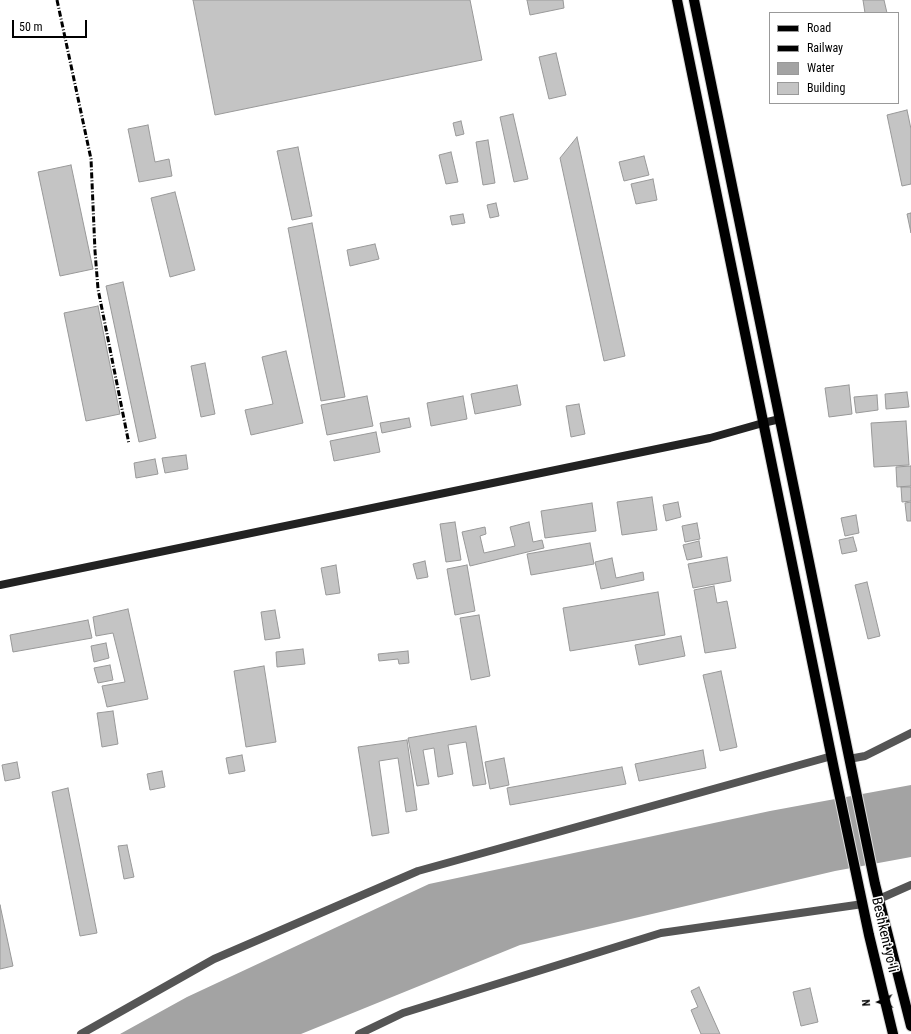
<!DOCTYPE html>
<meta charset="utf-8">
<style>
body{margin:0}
#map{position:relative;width:911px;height:1034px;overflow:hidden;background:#fff;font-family:"Roboto Condensed",sans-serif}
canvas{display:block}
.legend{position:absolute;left:769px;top:12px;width:130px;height:92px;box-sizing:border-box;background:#fff;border:1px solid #999;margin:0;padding:5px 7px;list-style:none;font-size:12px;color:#000}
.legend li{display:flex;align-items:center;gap:8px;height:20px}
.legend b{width:20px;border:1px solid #999}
.north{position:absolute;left:859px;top:982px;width:40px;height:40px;-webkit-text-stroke:3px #fff;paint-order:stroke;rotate:266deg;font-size:11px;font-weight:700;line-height:16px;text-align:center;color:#000}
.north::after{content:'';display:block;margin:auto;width:14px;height:18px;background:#000;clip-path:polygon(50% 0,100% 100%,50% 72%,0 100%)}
.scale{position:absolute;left:12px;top:20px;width:75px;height:18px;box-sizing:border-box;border:2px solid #000;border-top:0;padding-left:5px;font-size:12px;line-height:14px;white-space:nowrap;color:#000;-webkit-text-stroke:3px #fff;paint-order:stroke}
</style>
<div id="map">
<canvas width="911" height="1034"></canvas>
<ul class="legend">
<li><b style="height:5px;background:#000"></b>Road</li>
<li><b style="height:5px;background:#000"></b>Railway</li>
<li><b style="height:11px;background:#a3a3a3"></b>Water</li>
<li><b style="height:11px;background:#c4c4c4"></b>Building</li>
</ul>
<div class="north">N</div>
<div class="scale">50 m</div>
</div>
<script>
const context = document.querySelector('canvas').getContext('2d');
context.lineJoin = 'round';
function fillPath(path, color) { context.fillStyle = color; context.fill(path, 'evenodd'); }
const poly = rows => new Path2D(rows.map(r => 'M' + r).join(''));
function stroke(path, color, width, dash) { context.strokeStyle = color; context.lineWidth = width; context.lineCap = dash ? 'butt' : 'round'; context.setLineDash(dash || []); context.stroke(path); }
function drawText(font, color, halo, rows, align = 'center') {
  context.font = font + ' "Roboto Condensed",sans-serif'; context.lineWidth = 3; context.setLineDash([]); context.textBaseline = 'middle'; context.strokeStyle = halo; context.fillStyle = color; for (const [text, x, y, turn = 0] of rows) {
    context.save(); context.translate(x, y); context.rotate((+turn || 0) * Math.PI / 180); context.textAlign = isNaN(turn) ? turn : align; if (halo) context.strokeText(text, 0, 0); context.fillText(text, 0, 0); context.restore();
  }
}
fillPath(poly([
 [911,785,911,857,835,871,520,945,301,1034,120,1034,187,997,429,884,770,811]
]), '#a3a3a3');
const building = poly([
 [193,0,470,0,482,60,215,115,193,0],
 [527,0,563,0,564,8,530,15,527,0],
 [863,0,884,0,887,13,865,13,863,0],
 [556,53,566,95,549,99,539,57,556,53],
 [907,110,911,129,911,184,902,186,887,115,907,110],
 [513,114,528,179,514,182,500,117,513,114],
 [461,121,464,134,456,136,453,123,461,121],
 [148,125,155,162,169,159,172,176,139,182,128,129,148,125],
 [577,137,625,356,604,361,560,158,577,137],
 [488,140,495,183,483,185,476,142,488,140],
 [298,147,312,216,292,220,277,151,298,147],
 [451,152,458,182,446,184,439,155,451,152],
 [644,156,649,175,624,181,619,162,644,156],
 [71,165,93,269,60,276,38,172,71,165],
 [653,179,657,200,636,204,631,184,653,179],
 [175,192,195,270,170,277,151,198,175,192],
 [496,203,499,216,490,218,487,205,496,203],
 [911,213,911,233,907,214,911,213],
 [463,214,465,223,452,225,450,216,463,214],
 [312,223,345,397,321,401,288,228,312,223],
 [375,244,379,259,350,266,347,250,375,244],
 [123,282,156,438,139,442,106,286,123,282],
 [98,306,120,414,86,421,64,313,98,306],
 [286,351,303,423,251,435,245,410,273,404,262,357,286,351],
 [205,363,215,414,201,417,191,366,205,363],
 [517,385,521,405,475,414,471,394,517,385],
 [849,385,852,414,829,417,825,388,849,385],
 [907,392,909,407,886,409,885,394,907,392],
 [877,395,878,410,856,413,854,397,877,395],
 [367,396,373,426,327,435,321,405,367,396],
 [463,396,467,419,431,426,427,403,463,396],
 [579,404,585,434,571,437,566,406,579,404],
 [409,418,411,427,382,433,380,423,409,418],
 [906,421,909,465,874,467,871,423,906,421],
 [376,432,380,452,334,461,330,441,376,432],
 [186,455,188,469,165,473,162,458,186,455],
 [155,459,158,474,136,478,134,463,155,459],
 [911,466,911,486,897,487,896,467,911,466],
 [901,487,911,487,911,501,902,502,901,487],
 [652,497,657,530,622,535,617,502,652,497],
 [678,502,681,517,666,521,663,505,678,502],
 [911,502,911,521,907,521,905,503,911,502],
 [592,503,596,531,545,538,541,511,592,503],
 [856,515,859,533,845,536,841,518,856,515],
 [455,522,461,560,446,562,440,524,455,522],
 [529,522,533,542,542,540,544,548,470,566,462,532,485,527,486,534,480,536,484,553,515,546,510,527,529,522],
 [697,523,700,539,685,542,682,526,697,523],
 [853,537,857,551,842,554,839,540,853,537],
 [699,541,702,557,687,560,683,545,699,541],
 [590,543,594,564,531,575,527,554,590,543],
 [727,557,731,581,693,588,688,564,727,557],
 [612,558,616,578,643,572,644,580,601,589,595,562,612,558],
 [425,561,428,577,417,579,413,564,425,561],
 [336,565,340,593,326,595,321,568,336,565],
 [467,565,475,611,455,615,447,569,467,565],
 [867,582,880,636,868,639,855,585,867,582],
 [714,586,717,603,727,601,736,648,705,653,694,590,714,586],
 [658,592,665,635,570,651,563,608,658,592],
 [128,609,148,699,107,707,102,686,125,682,113,633,96,636,93,617,128,609],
 [275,610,280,638,265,640,261,612,275,610],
 [479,615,490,676,471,680,460,618,479,615],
 [88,620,92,638,13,652,10,635,88,620],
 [681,636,685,656,639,665,635,645,681,636],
 [106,643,109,658,94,662,91,646,106,643],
 [303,649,305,664,277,667,276,652,303,649],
 [408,651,409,663,399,664,398,659,379,661,378,654,408,651],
 [110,665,113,680,98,683,94,668,110,665],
 [264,666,276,742,246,747,234,671,264,666],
 [721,671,737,747,720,751,703,675,721,671],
 [113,711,118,744,102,747,97,713,113,711],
 [476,726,486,784,473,786,466,742,448,745,453,774,438,777,434,748,423,750,429,784,417,786,408,738,476,726],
 [407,740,417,810,406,812,398,758,379,761,389,833,372,836,358,747,407,740],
 [703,750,706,768,639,781,635,764,703,750],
 [242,755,245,771,229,774,226,758,242,755],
 [504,758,509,785,490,789,485,762,504,758],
 [17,762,20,778,5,781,2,765,17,762],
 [622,767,626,784,510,805,507,788,622,767],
 [162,771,165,787,150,790,147,774,162,771],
 [68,788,97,933,80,936,52,792,68,788],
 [127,845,134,877,124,879,118,846,127,845],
 [0,905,13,966,0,969,0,905],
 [699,987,720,1034,701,1034,691,1010,698,1007,691,991,699,987],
 [810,988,818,1022,801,1026,793,992,810,988]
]);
fillPath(building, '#c4c4c4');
stroke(building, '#999', 1);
const primary = poly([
 [677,0,834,769,869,935,893,1034],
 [694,0,875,884,911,1026]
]);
stroke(primary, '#dbdbdb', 12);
stroke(poly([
 [849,759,865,756,911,733],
 [879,899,911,885],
 [81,1034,214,959,418,871,832,756],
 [359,1034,403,1013,661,933,863,904]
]), '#555', 8);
stroke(poly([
 [0,585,710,438,763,423,780,419]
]), '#222', 8);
stroke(primary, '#000', 10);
stroke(poly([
 [57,0,91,159,95,251,98,289,129,444]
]), '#000', 3, [6, 2, 1, 2]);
drawText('14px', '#000', '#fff', [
 ["Beshkent yoʻli",884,935,77]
]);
</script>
